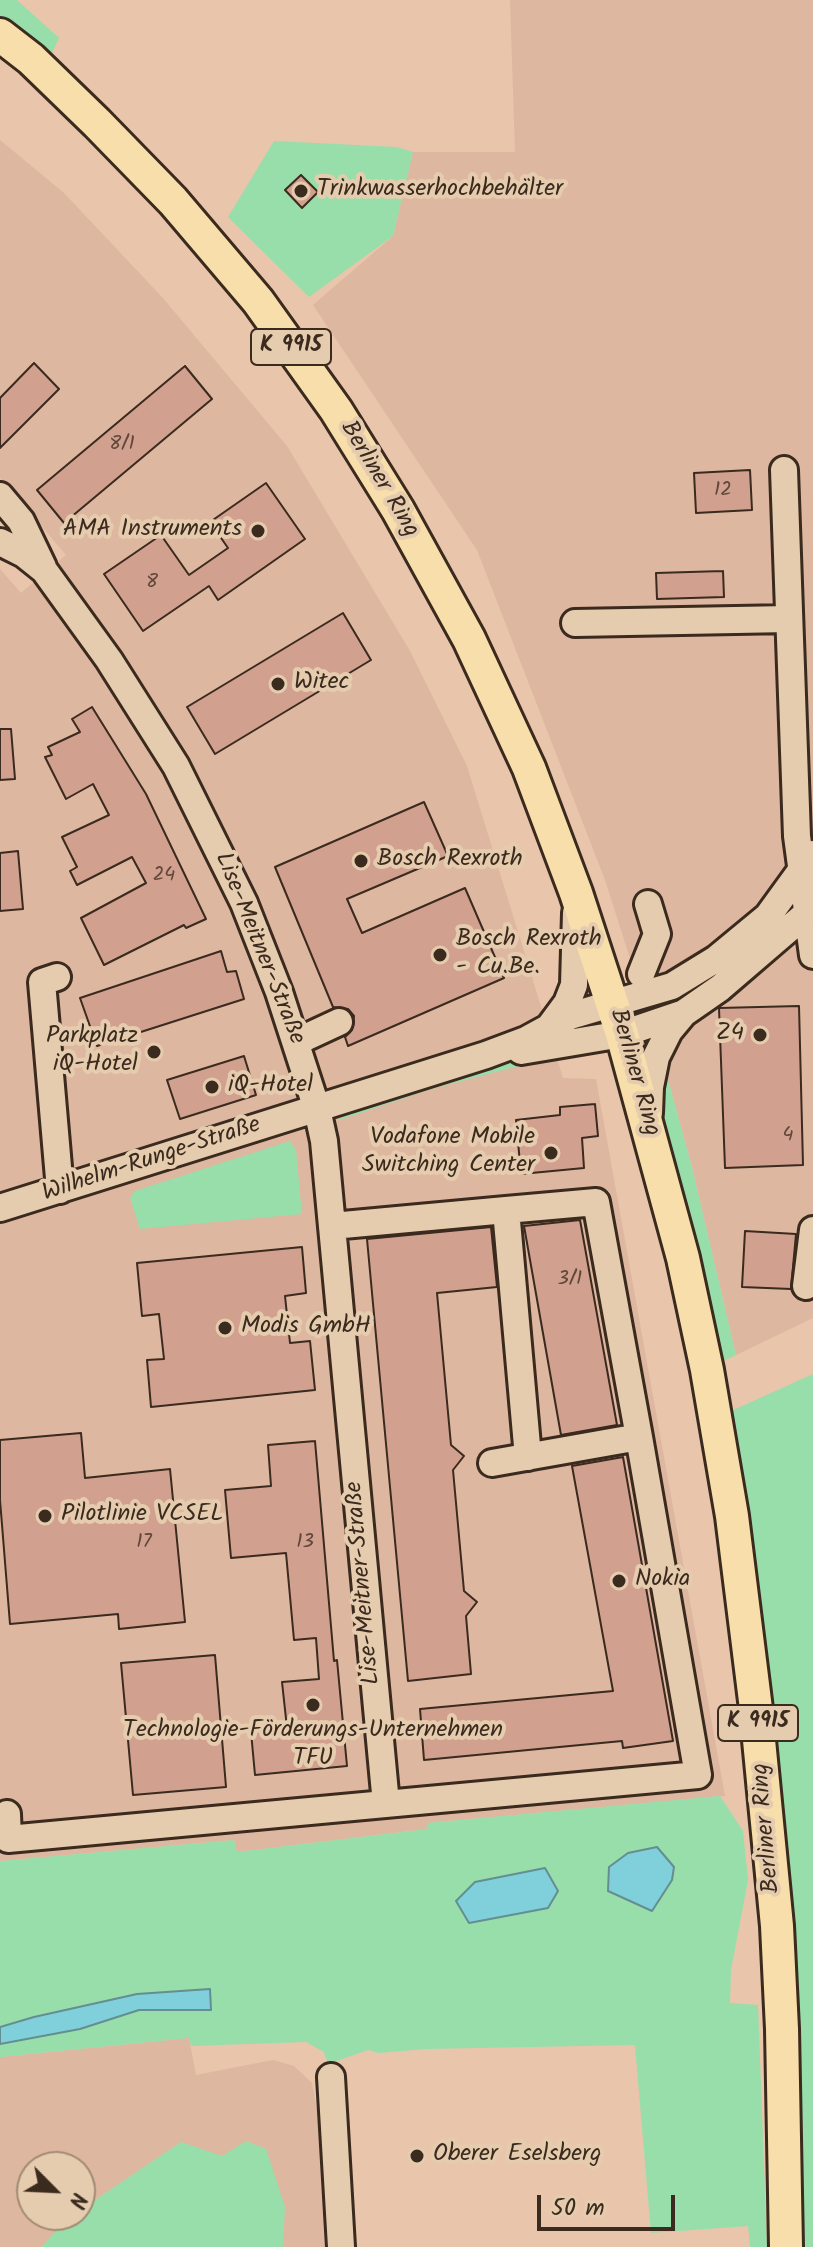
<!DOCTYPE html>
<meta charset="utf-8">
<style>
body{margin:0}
#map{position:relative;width:813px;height:2247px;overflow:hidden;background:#e8c5ab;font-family:Kalam,sans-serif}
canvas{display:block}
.north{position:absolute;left:16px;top:2151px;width:80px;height:80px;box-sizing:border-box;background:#e6ccae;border:2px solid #a28b74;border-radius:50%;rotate:114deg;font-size:22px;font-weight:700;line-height:32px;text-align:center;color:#3b2a1e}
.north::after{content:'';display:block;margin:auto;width:28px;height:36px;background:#3b2a1e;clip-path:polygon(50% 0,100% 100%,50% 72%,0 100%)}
.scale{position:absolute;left:537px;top:2195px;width:138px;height:36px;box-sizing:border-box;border:4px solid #3b2a1e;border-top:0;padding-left:10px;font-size:24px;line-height:28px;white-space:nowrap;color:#3b2a1e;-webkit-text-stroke:6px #e6ccae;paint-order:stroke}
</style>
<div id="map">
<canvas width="813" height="2247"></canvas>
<div class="north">N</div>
<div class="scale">50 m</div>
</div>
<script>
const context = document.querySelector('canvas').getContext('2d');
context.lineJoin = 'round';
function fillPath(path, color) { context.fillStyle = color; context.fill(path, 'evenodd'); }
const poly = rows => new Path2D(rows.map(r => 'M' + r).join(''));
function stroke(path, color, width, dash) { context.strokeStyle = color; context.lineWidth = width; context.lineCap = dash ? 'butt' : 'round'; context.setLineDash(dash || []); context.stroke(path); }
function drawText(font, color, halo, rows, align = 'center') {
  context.font = font + ' Kalam,sans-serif'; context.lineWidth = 8; context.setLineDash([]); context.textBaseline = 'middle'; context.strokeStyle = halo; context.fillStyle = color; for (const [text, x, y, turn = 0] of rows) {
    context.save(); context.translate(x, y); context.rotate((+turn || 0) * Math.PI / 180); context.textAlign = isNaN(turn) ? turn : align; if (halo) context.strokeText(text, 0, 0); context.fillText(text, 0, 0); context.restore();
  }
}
fillPath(poly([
 [510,0,813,0,813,1318,736,1355,692,1167,664,1065,605,880,477,550,313,305,393,236,413,152,515,152],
 [0,140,64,193,162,297,287,446,410,651,467,766,563,1078,596,1079,725,1796,427,1823,427,1829,237,1852,234,1840,0,1861,0,569,21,593,66,555,0,478],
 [189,2038,196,2075,273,2060,294,2066,312,2083,317,2110,329,2247,0,2247,0,2057],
 [32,2167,80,2167,80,2215,32,2215]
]), '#deb7a0');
fillPath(poly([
 [0,0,17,0,59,38,49,59,0,19],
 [274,141,397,147,413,152,393,236,309,297,228,217],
 [554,1049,556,1056,435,1088,339,1120,342,1112],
 [664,1065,692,1167,736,1355,721,1362,700,1265,661,1108],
 [290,1141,296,1150,302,1214,140,1229,130,1198,135,1191],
 [813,1374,813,2247,802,2247,800,2030,782,1823,729,1412],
 [720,1796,743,1831,748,1880,731,1970,730,2003,758,2005,767,2247,750,2247,748,2226,651,2233,635,2045,426,2049,379,2053,368,2050,328,2064,324,2052,306,2042,191,2046,189,2038,0,2057,0,2044,80,2029,139,2010,211,2009,210,1989,77,2009,0,2027,0,1861,234,1840,237,1852,427,1829,427,1823],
 [246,2141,266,2149,285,2207,283,2247,41,2247,68,2218,80,2215,80,2210,181,2142,222,2156]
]), '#97deab');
const water = poly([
 [657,1847,674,1867,672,1880,652,1911,608,1891,609,1867,628,1853,657,1847],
 [545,1868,558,1891,548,1908,469,1923,456,1901,475,1882,545,1868],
 [210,1989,211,2010,139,2010,80,2029,0,2044,0,2027,34,2017,137,1994,210,1989]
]);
fillPath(water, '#80d0dc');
stroke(water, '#648e90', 2);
const building = poly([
 [301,175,318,192,302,208,285,190,301,175],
 [34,363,59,389,0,448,0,398,34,363],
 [185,366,212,399,64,523,37,490,185,366],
 [750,470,752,510,696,513,694,473,750,470],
 [266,483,305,539,218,600,209,586,143,631,104,574,161,535,189,575,228,548,210,522,266,483],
 [723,571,724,597,657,599,656,573,723,571],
 [343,613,371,660,215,754,187,707,343,613],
 [92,707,146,794,206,919,186,928,184,925,104,965,81,918,146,883,132,857,77,885,70,871,77,867,62,837,109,815,93,784,66,799,45,757,52,755,48,747,80,732,72,719,92,707],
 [0,729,11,729,15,779,0,780,0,729],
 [424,802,448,856,347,899,362,933,465,888,504,978,348,1046,345,1037,352,1030,354,1016,348,1009,333,1007,275,867,424,802],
 [18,851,23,909,0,911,0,853,18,851],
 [221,951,227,972,236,971,244,999,97,1046,80,998,221,951],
 [799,1006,803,1165,725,1168,719,1008,799,1006],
 [244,1056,256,1095,180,1119,167,1080,244,1056],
 [595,1104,598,1136,582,1138,584,1168,521,1174,516,1120,560,1115,560,1107,595,1104],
 [580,1220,617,1425,561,1435,524,1226,580,1220],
 [491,1227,497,1287,437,1293,451,1445,464,1456,453,1470,464,1591,477,1602,466,1616,471,1674,408,1681,367,1239,491,1227],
 [745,1231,796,1234,791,1289,742,1287,745,1231],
 [302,1247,306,1293,285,1296,290,1343,310,1341,315,1390,151,1407,147,1360,164,1359,159,1314,142,1316,137,1263,302,1247],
 [81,1433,85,1478,170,1469,185,1622,119,1629,118,1614,10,1624,0,1500,0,1440,81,1433],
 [315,1441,334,1661,337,1660,347,1766,255,1775,251,1732,287,1728,282,1682,319,1679,316,1638,294,1640,286,1553,231,1558,225,1490,271,1486,268,1445,315,1441],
 [623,1457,673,1741,623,1748,622,1741,424,1760,420,1709,613,1691,572,1466,623,1457],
 [215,1655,226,1787,133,1795,121,1663,215,1655]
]);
fillPath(building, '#d1a08f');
stroke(building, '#3b2a1e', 2);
const minor = poly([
 [784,470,797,836,813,955],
 [0,496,21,521,43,567],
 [0,542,24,554,44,570,109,660,176,766,244,903,279,992,317,1109,324,1141,386,1804],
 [575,623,789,619],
 [641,974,657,934,648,904],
 [57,977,42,982,60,1190],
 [550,1026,567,1003,574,985,576,913],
 [296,1042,339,1022],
 [521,1051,622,1034,684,1013,720,988,813,908],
 [649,1113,650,1087,656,1057,669,1031,684,1013],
 [0,1208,486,1055,526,1040,570,1016,672,986,716,959,768,916,813,854],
 [506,1210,596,1202,639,1437],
 [332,1226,506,1210,528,1457],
 [806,1286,813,1230],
 [7,1814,8,1839,698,1775,639,1437,492,1463],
 [331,2077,341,2247]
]);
const major = poly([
 [0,35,31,59,97,123,173,201,258,301,336,410,398,510,469,639,529,768,576,893,622,1034,683,1258,707,1370,732,1516,756,1709,777,1926,782,2029,786,2247]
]);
stroke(minor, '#3b2a1e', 32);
stroke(major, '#3b2a1e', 38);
stroke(minor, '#e6ccae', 26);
stroke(major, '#f8deab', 32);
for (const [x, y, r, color] of [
 [301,191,8,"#3b2a1e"],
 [258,531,8,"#3b2a1e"],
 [278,684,8,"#3b2a1e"],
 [361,861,8,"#3b2a1e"],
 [440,955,8,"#3b2a1e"],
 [760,1035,8,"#3b2a1e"],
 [154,1052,8,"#3b2a1e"],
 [212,1087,8,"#3b2a1e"],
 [551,1153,8,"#3b2a1e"],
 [225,1328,8,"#3b2a1e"],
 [45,1516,8,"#3b2a1e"],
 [619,1581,8,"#3b2a1e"],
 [313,1705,8,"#3b2a1e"],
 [417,2156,8,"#3b2a1e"]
]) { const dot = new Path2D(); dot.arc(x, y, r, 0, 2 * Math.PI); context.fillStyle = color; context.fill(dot); stroke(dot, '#e6ccae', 3); }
drawText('20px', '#60483a', null, [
 ["8/1",122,446],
 ["12",723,492],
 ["8",152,584],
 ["24",164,877],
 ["4",788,1137],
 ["3/1",570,1281],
 ["17",144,1544],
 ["13",305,1544]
]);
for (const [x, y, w] of [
 [291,347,80],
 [758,1723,80]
]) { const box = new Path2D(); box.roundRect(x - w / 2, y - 18, w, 36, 6); context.fillStyle = '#e6ccae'; context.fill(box); stroke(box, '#3b2a1e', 2); }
drawText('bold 22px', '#3b2a1e', null, [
 ["K 9915",291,347],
 ["K 9915",758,1723]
]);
drawText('24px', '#3b2a1e', '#e6ccae', [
 ["Trinkwasserhochbehälter",317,191],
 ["AMA Instruments",242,531,"right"],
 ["Witec",294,684],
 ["Bosch Rexroth",377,861],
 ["Bosch Rexroth",456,941],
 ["- Cu.Be.",456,969],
 ["Z4",744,1035,"right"],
 ["Parkplatz",138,1038,"right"],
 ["iQ-Hotel",138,1066,"right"],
 ["iQ-Hotel",228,1087],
 ["Vodafone Mobile",535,1139,"right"],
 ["Switching Center",535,1167,"right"],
 ["Modis GmbH",241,1328],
 ["Pilotlinie VCSEL",61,1516],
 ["Nokia",635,1581],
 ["Technologie-Förderungs-Unternehmen",313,1732,"center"],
 ["TFU",313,1760,"center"],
 ["Oberer Eselsberg",433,2156]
], 'left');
drawText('24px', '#3b2a1e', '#e6ccae', [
 ["Berliner Ring",378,480,59],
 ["Lise-Meitner-Straße",258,949,68],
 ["Berliner Ring",633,1073,74],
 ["Wilhelm-Runge-Straße",152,1161,-18],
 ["Lise-Meitner-Straße",365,1583,-95],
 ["Berliner Ring",768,1828,-95]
]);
</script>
